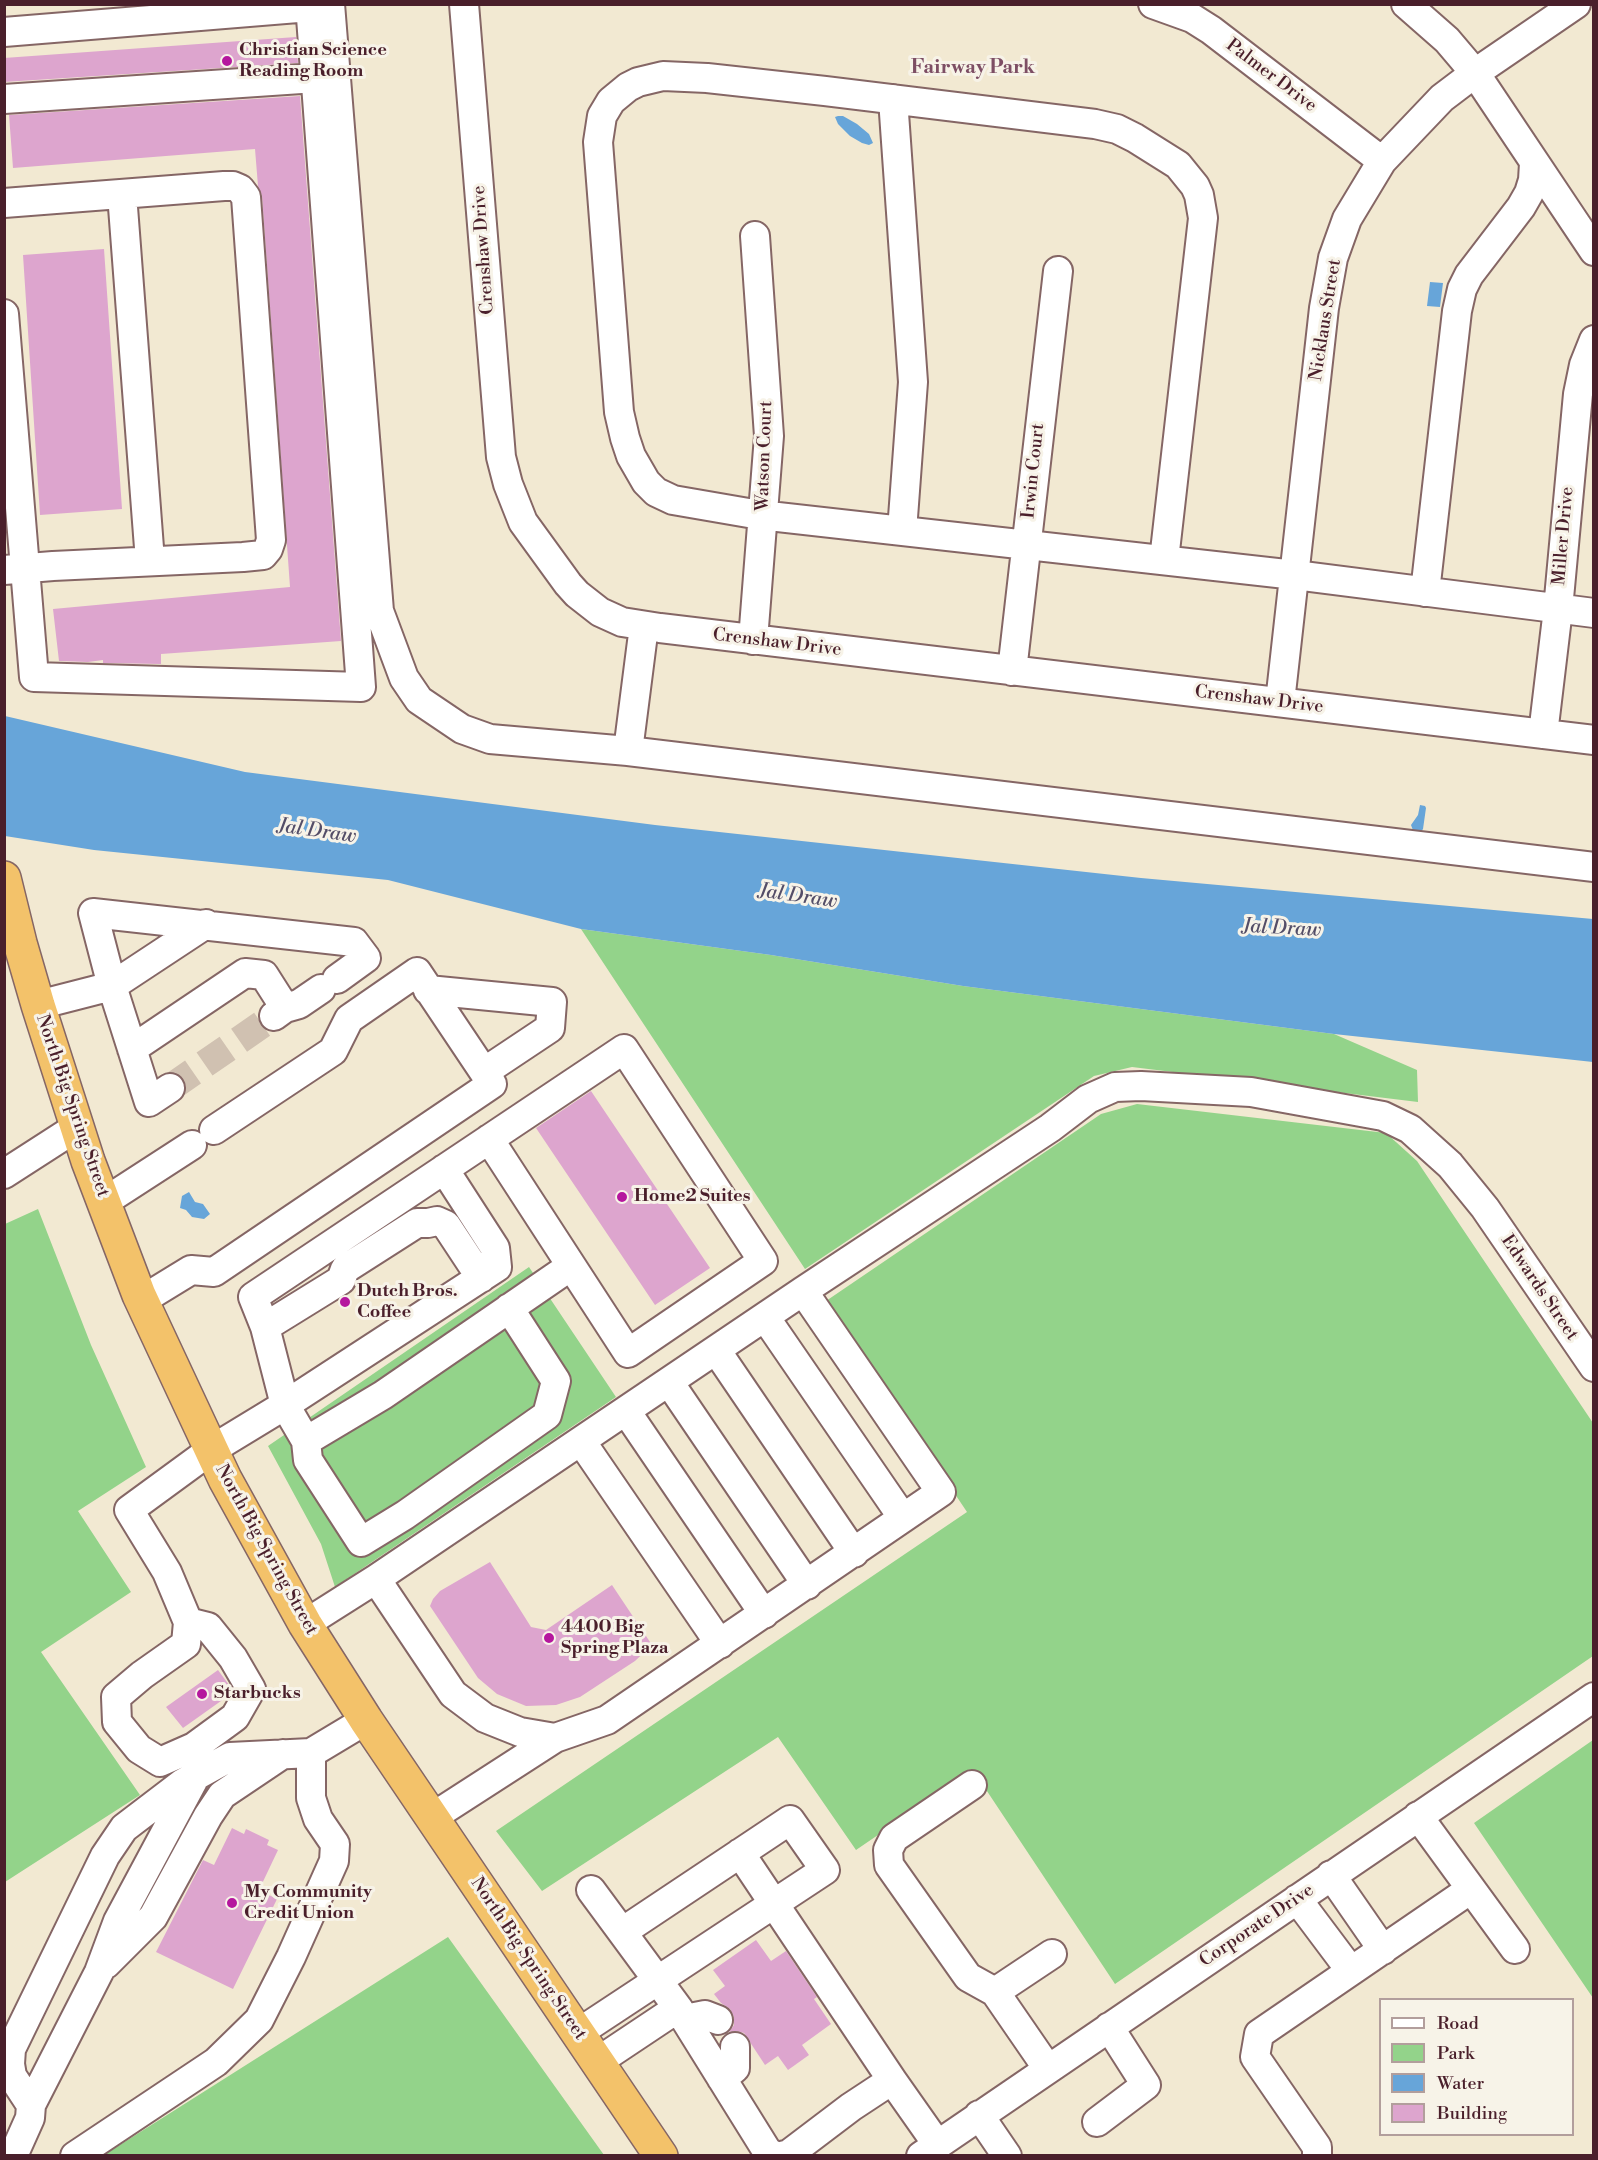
<!DOCTYPE html>
<style>
body{margin:0}
#map{position:relative;width:1598px;height:2160px;overflow:hidden;background:#f2e9d2;font-family:"Libre Bodoni",serif}
canvas{display:block}
.frame{position:absolute;inset:0;border:6px solid #4a1f2b;pointer-events:none}
.legend{position:absolute;left:1379px;top:1998px;width:195px;height:138px;box-sizing:border-box;background:#f7f3e8;border:2px solid #b29e9c;margin:0;padding:8px 10px;list-style:none;font-size:18px;color:#4a1f2b}
.legend li{display:flex;align-items:center;gap:12px;height:30px}
.legend b{width:30px;border:2px solid #b29e9c}
</style>
<div id="map">
<canvas width="1598" height="2160"></canvas>
<div class="frame"></div>
<ul class="legend">
<li><b style="height:8px;background:#fff"></b>Road</li>
<li><b style="height:16px;background:#93d38a"></b>Park</li>
<li><b style="height:16px;background:#67a5d9"></b>Water</li>
<li><b style="height:16px;background:#dda5ce"></b>Building</li>
</ul>
</div>
<script>
const context = document.querySelector('canvas').getContext('2d');
context.lineJoin = 'round';
function fillPath(path, color) { context.fillStyle = color; context.fill(path, 'evenodd'); }
const poly = rows => new Path2D(rows.map(r => 'M' + r).join(''));
function stroke(path, color, width, dash) { context.strokeStyle = color; context.lineWidth = width; context.lineCap = dash ? 'butt' : 'round'; context.setLineDash(dash || []); context.stroke(path); }
function drawText(font, color, halo, rows, align = 'center') {
  context.font = font + ' "Libre Bodoni",serif'; context.lineWidth = 6; context.setLineDash([]); context.textBaseline = 'middle'; context.strokeStyle = halo; context.fillStyle = color; for (const [text, x, y, turn = 0] of rows) {
    context.save(); context.translate(x, y); context.rotate((+turn || 0) * Math.PI / 180); context.textAlign = isNaN(turn) ? turn : align; if (halo) context.strokeText(text, 0, 0); context.fillText(text, 0, 0); context.restore();
  }
}
fillPath(poly([
 [581,929,771,955,963,986,1334,1034,1417,1070,1418,1102,1132,1067,1094,1076,805,1269],
 [1137,1104,1386,1133,1417,1161,1593,1423,1593,1656,1115,1984,973,1770,856,1850,778,1737,542,1891,496,1831,967,1512,826,1301,1101,1114],
 [38,1209,91,1345,146,1467,78,1511,131,1592,41,1652,140,1795,5,1882,5,1224],
 [529,1267,616,1397,335,1587,321,1544,268,1446],
 [1593,1740,1593,1998,1474,1823],
 [448,1937,604,2155,104,2155]
]), '#93d38a');
fillPath(poly([
 [838,116,843,116,857,124,869,134,873,143,869,145,862,143,850,136,838,124,835,117],
 [1430,282,1443,283,1440,307,1427,306],
 [5,716,245,772,655,825,1141,878,1593,919,1593,1062,1334,1034,963,986,771,955,581,929,388,880,94,850,5,836],
 [1420,805,1425,806,1426,808,1423,829,1420,833,1414,833,1411,825,1418,815],
 [189,1192,195,1202,203,1204,210,1214,204,1219,192,1217,186,1210,180,1208,182,1196]
]), '#67a5d9');
fillPath(poly([
 [296,37,298,63,4,82,4,58],
 [300,96,341,641,161,654,161,664,103,663,103,660,88,662,59,661,53,609,290,587,262,196,258,186,255,149,13,168,9,115],
 [104,249,122,509,40,515,23,255],
 [591,1091,710,1268,655,1305,536,1128],
 [490,1562,531,1627,546,1630,612,1585,652,1645,635,1661,580,1697,556,1705,526,1706,497,1694,478,1678,430,1606,433,1599,440,1591],
 [218,1670,232,1689,228,1696,183,1728,166,1707],
 [232,1828,244,1834,246,1829,269,1840,267,1845,278,1850,259,1890,277,1899,233,1989,156,1952,203,1860,214,1865],
 [756,1940,771,1961,786,1951,817,1997,814,1999,831,2024,802,2045,809,2055,788,2070,778,2056,765,2065,744,2033,736,2031,729,2032,734,2025,734,2017,730,2009,721,2003,714,1994,725,1986,713,1970]
]), '#dda5ce');
stroke(poly([
 [170,1088,274,1016]
]), '#d0c1b1', 28, [28, 14]);
const minor = poly([
 [330,4,379,611,404,678,419,700,462,729,490,739,628,751],
 [464,4,501,457,508,484,523,522,568,584,577,594,600,612,622,622,660,628,1594,740],
 [1153,4,1192,18,1211,30,1382,161],
 [1406,4,1447,40,1475,73,1594,251],
 [4,32,310,7],
 [4,99,316,78],
 [893,99,913,382,902,531],
 [122,194,150,561],
 [4,203,224,186,233,186,240,189,246,197,271,540,268,549,263,555,243,557,53,566,4,570],
 [4,314,34,677,361,687,310,4],
 [1164,560,1203,218,1199,195,1195,186,1178,165,1135,138,1117,129,1095,124,825,91,707,78,663,76,638,82,628,87,611,101,602,116,598,142,619,412,625,438,631,456,646,482,656,492,673,500,760,515,1295,575,1594,613],
 [1425,592,1457,311,1462,289,1469,275,1521,207,1529,193,1533,180,1534,163],
 [644,626,628,751,1594,867],
 [753,640,769,436,755,236],
 [1012,671,1058,271],
 [1280,702,1324,308,1333,258,1347,219,1382,161,1442,98,1475,73,1576,4],
 [1543,734,1558,609,1578,394,1584,365,1594,340],
 [428,990,552,1002,550,1028,484,1072],
 [38,1005,112,986,206,924],
 [274,1016,285,1008,299,1004,321,989],
 [132,1049,245,973,264,975,285,1008],
 [170,1088,149,1102,112,986,93,913,354,942,366,958,337,979],
 [444,1169,495,1248,497,1267,285,1405,306,1441,383,1395,571,1266],
 [4,1174,77,1127],
 [104,1202,192,1145],
 [142,1300,191,1270,214,1272,492,1084,417,972,349,1019,333,1051,214,1130],
 [765,1317,903,1518],
 [265,1327,341,1280,345,1269,417,1223,428,1223,437,1221,446,1225,481,1278],
 [716,1350,854,1553],
 [669,1382,807,1585],
 [626,1411,764,1614],
 [306,1441,308,1460,361,1542,405,1515,547,1415,556,1381,509,1308],
 [581,1441,720,1644],
 [376,1579,803,1291,1050,1128,1088,1099,1115,1087,1141,1086,1251,1092,1383,1116,1410,1129,1450,1165,1485,1208,1594,1367],
 [188,1622,208,1627,233,1658,251,1689,235,1717,194,1747,160,1762,139,1749,117,1722,116,1697,142,1675,186,1644,188,1622,167,1572,129,1510,211,1450,285,1405,265,1327,253,1297,624,1049,763,1261,628,1353,489,1139],
 [305,1624,376,1579,453,1694,485,1718,520,1732,555,1738,431,1818],
 [555,1738,607,1720,941,1492,803,1291],
 [972,1785,894,1838,888,1850,889,1865,968,1977,995,1992,1048,2069],
 [1418,1816,1515,1949],
 [740,1853,892,2080],
 [1331,1875,1383,1950],
 [591,1890,678,2008,767,2151,775,2156],
 [1297,1899,1351,1971],
 [106,1964,153,1917,208,1816,222,1795,283,1754],
 [995,1992,1052,1954],
 [685,2019,705,2015,718,2020],
 [578,2033,825,1870,790,1820,622,1932],
 [597,2062,678,2008],
 [722,2079,735,2068,735,2047],
 [31,2105,99,1972,118,1921,193,1781],
 [979,2115,1007,2156],
 [1097,2122,1146,2085,1109,2027],
 [13,2156,30,2118,31,2105,12,2076,10,2064,11,2049,105,1856,124,1828,183,1783,230,1757,311,1753,366,1720],
 [75,2156,216,2062,259,2020,291,1957,334,1861,335,1844,318,1819,311,1798,311,1753],
 [781,2156,789,2154,851,2107,892,2080,937,2144],
 [921,2156,1594,1697],
 [1317,2156,1317,2147,1255,2057,1259,2034,1471,1889]
]);
const highway = poly([
 [4,878,20,943,38,1005,88,1161,139,1295,225,1479,305,1624,366,1720,661,2156]
]);
stroke(minor, '#856665', 32);
stroke(highway, '#856665', 36);
stroke(minor, '#fff', 28);
stroke(highway, '#f3c26a', 33);
for (const [x, y, r, color] of [
 [227,61,6,"#b5179e"],
 [622,1197,6,"#b5179e"],
 [345,1302,6,"#b5179e"],
 [549,1638,6,"#b5179e"],
 [202,1694,6,"#b5179e"],
 [232,1903,6,"#b5179e"]
]) { const dot = new Path2D(); dot.arc(x, y, r, 0, 2 * Math.PI); context.fillStyle = color; context.fill(dot); stroke(dot, '#f7f3e8', 2); }
drawText('bold 18px', '#4a1f2b', '#f7f3e8', [
 ["Christian Science",239,51],
 ["Reading Room",239,72],
 ["Home2 Suites",634,1197],
 ["Dutch Bros.",357,1292],
 ["Coffee",357,1313],
 ["4400 Big",561,1628],
 ["Spring Plaza",561,1649],
 ["Starbucks",214,1694],
 ["My Community",244,1893],
 ["Credit Union",244,1914]
], 'left');
drawText('18px', '#4a1f2b', '#f7f3e8', [
 ["Palmer Drive",1271,76,37],
 ["Crenshaw Drive",484,250,-94],
 ["Nicklaus Street",1326,320,-81],
 ["Watson Court",765,456,-88],
 ["Irwin Court",1034,471,-84],
 ["Miller Drive",1564,536,-85],
 ["Crenshaw Drive",777,643,7],
 ["Crenshaw Drive",1259,700,7],
 ["North Big Spring Street",72,1106,71],
 ["Edwards Street",1539,1288,56],
 ["North Big Spring Street",266,1550,61],
 ["Corporate Drive",1257,1926,-34],
 ["North Big Spring Street",528,1959,56]
]);
drawText('bold 20px', '#7d4e64', '#f7f3e8', [
 ["Fairway Park",973,68]
]);
drawText('italic 20px', '#544e68', '#f7f3e8', [
 ["Jal Draw",317,832,8],
 ["Jal Draw",798,897,8],
 ["Jal Draw",1282,929,3]
]);
</script>
